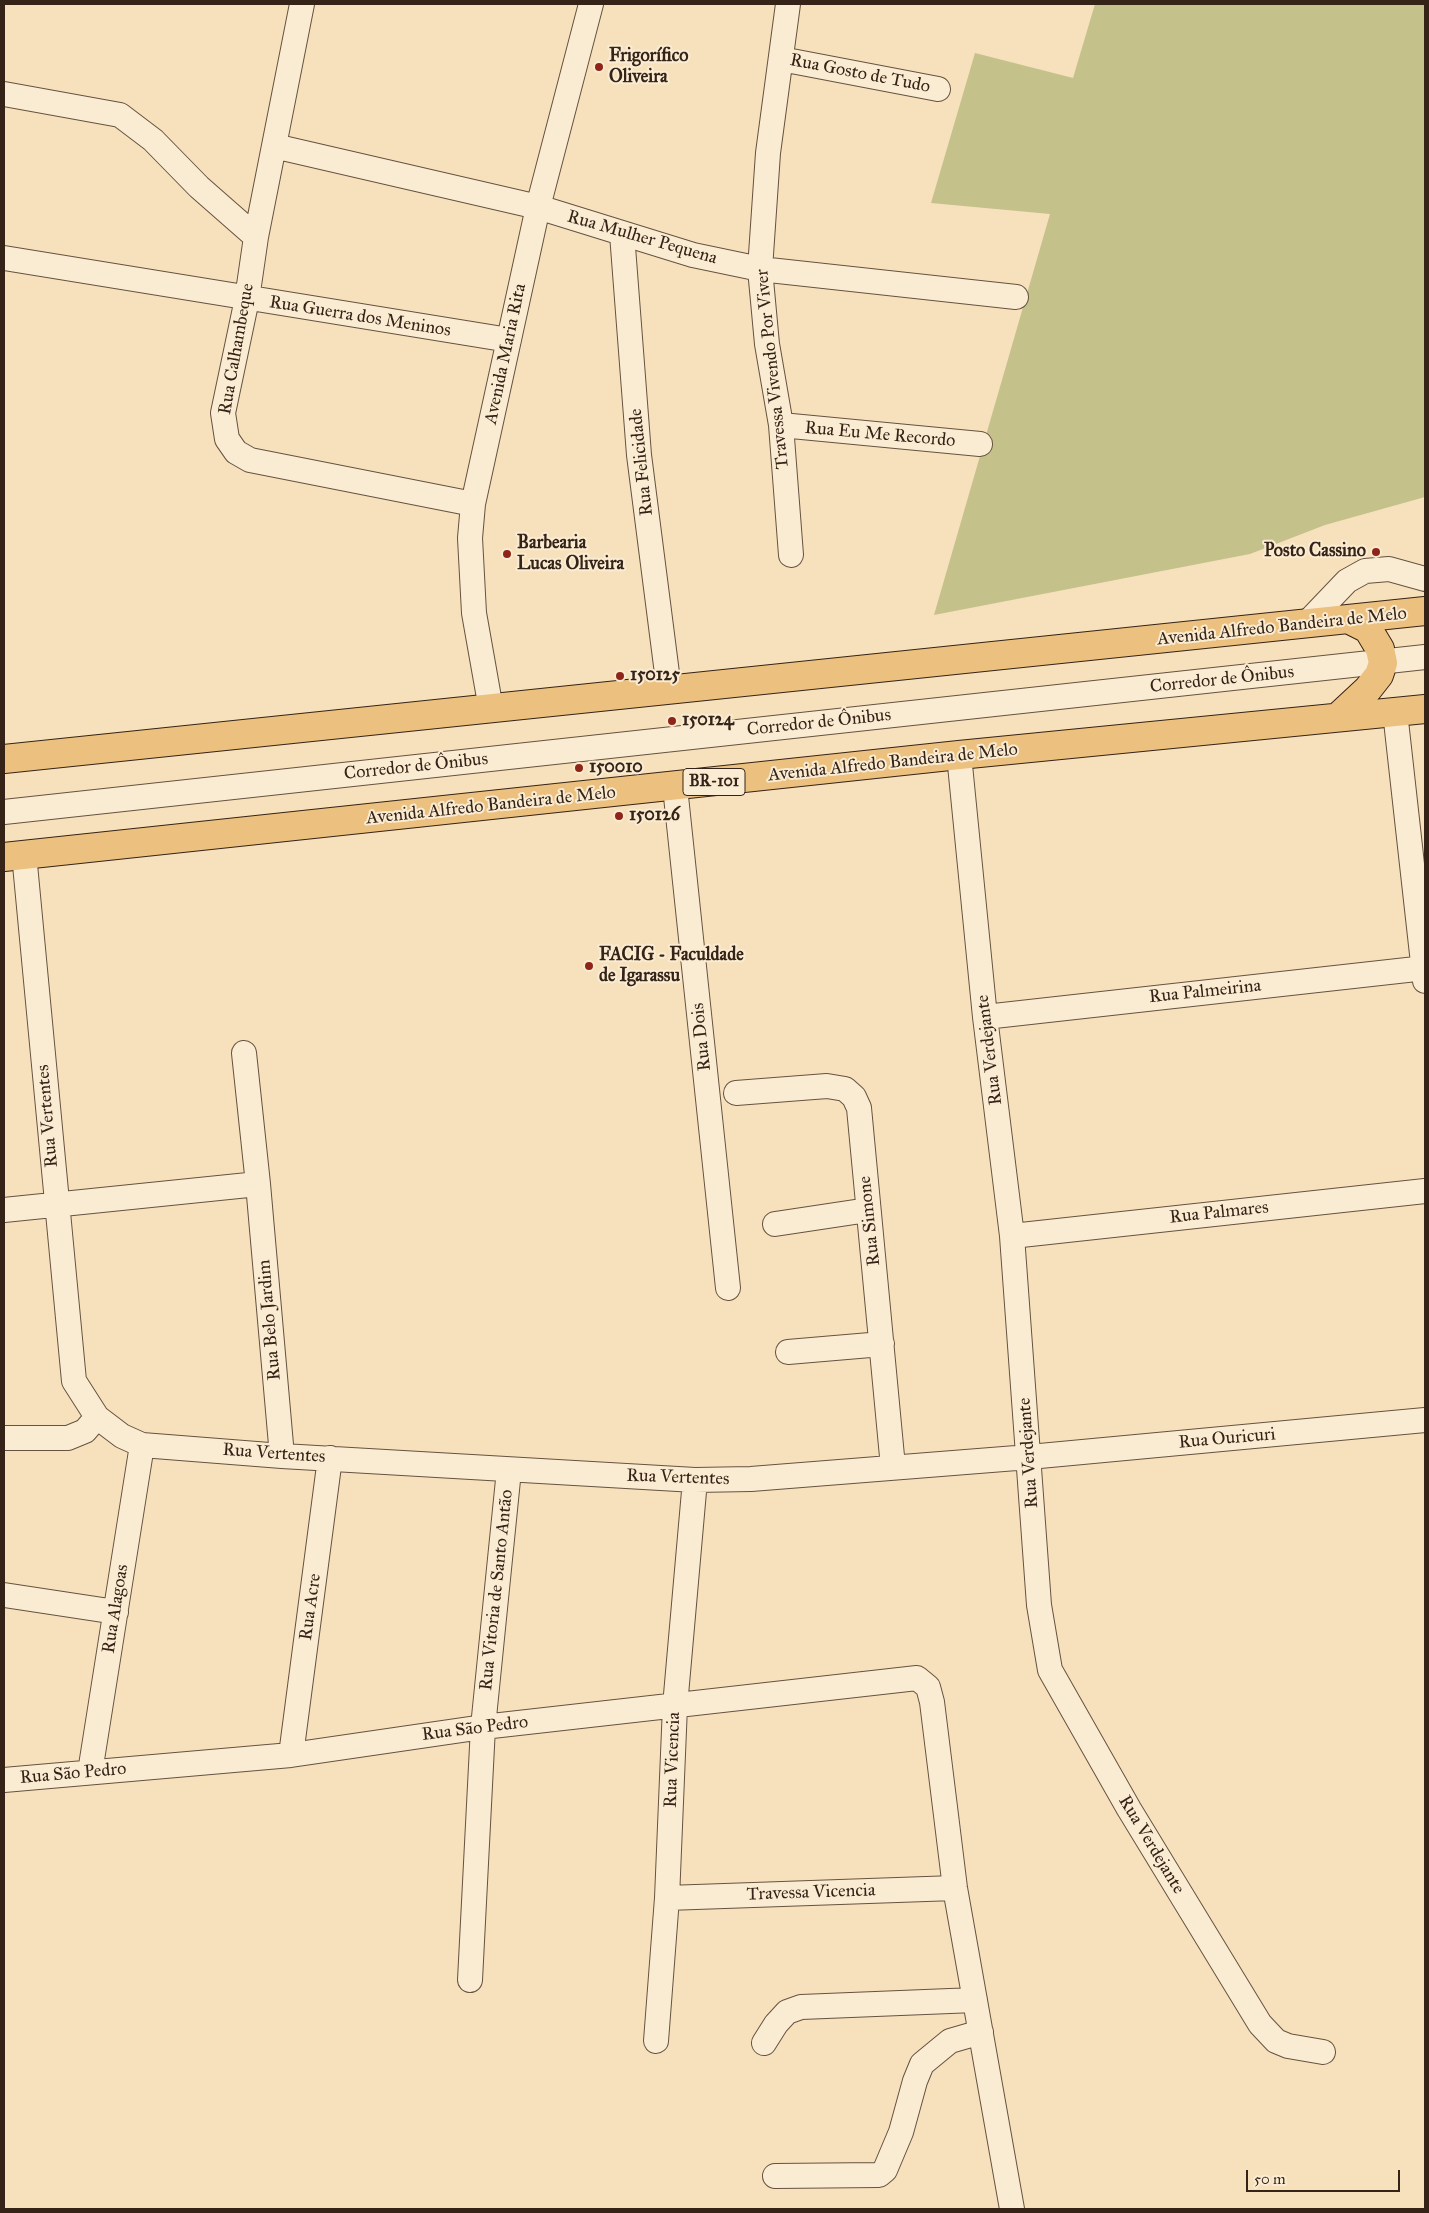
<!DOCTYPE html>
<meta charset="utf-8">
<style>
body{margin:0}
#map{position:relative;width:1429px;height:2213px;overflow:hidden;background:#f7e1bc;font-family:"IM FELL Great Primer",serif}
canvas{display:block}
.frame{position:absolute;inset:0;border:5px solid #352317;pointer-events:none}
.scale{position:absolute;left:1246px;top:2170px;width:154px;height:22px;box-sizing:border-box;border:2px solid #352317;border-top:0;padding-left:6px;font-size:15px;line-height:18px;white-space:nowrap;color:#352317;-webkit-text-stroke:4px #faecd3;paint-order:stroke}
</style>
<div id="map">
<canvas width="1429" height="2213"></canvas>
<div class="frame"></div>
<div class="scale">50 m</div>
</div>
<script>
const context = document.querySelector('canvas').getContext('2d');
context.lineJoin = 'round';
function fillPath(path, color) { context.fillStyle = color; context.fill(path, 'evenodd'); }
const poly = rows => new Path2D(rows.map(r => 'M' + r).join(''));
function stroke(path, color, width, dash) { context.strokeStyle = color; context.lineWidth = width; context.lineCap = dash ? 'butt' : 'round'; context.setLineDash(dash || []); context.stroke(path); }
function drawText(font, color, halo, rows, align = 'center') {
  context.font = font + ' "IM FELL Great Primer",serif'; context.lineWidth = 4; context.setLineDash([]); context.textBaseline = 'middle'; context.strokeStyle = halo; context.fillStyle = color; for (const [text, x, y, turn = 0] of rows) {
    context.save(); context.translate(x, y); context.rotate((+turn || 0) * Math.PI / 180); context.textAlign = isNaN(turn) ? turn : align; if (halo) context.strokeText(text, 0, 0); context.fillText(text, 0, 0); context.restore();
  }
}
fillPath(poly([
 [1095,4,1425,4,1425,497,1325,525,1250,554,934,615,1050,214,931,203,975,53,1073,78]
]), '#c4c18b');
const minor = poly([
 [302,4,256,237,247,299,223,413,227,439,236,452,250,460,473,504],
 [788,4,768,153,760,269,767,344,781,425,791,555],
 [781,59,938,89],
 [4,94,120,115,153,140,199,187,256,237],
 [274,146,538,207,693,255,760,269,1016,297],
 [622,234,639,455,669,689],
 [4,258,509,340],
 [781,425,980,444],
 [1305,625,1347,581,1365,571,1389,569,1425,579],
 [491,709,474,613,470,538,473,504,538,207,591,4],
 [1395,712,1425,981],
 [959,755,985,1017,1012,1236,1039,1605,1050,1670,1129,1809,1260,2024,1276,2041,1288,2046,1323,2052],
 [675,787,728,1288],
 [4,812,1425,657],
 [24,854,74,1381,97,1417,122,1436,142,1445,282,1456,695,1480,751,1479,1029,1457,1425,1420],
 [985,1017,1425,968],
 [736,1093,827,1086,845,1089,854,1097,859,1108,893,1467],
 [258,1184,282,1456],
 [4,1210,258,1184,244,1053],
 [775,1224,868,1210],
 [1012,1236,1425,1191],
 [788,1352,882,1344],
 [4,1438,68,1438,85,1431,97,1417],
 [4,1595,116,1612],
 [291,1755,330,1458],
 [90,1772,142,1445],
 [4,1780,291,1755,483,1727,917,1678,928,1687,932,1702,955,1888,1012,2209],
 [667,1898,955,1888],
 [470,1980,483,1727,509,1470],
 [656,2041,667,1898,675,1706,695,1480],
 [764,2043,776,2024,787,2012,801,2007,975,2000],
 [775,2176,879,2175,885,2170,901,2132,915,2081,922,2064,950,2041,981,2032]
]);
const highway = poly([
 [1339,716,1368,689,1379,675,1383,663,1380,649,1368,629,1350,620],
 [4,759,1425,611],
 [4,857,959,755,1425,709]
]);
stroke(minor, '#665240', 26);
stroke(highway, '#352317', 30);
stroke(minor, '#faecd3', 24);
stroke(highway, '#ecc07e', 28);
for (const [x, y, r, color] of [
 [599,67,5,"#8f2418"],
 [1376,552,5,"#8f2418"],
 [507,554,5,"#8f2418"],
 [620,676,5,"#8f2418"],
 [672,721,5,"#8f2418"],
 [579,768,5,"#8f2418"],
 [619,816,5,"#8f2418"],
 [589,966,5,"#8f2418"]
]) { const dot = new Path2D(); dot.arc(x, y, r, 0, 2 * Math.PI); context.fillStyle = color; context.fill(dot); stroke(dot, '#faecd3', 2); }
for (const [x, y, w] of [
 [714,782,62]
]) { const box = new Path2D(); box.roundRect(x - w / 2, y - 13.5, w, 27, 4); context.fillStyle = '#faecd3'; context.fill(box); stroke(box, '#352317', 1); }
drawText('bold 16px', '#352317', null, [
 ["BR-101",714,782]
]);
drawText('bold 18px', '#352317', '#faecd3', [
 ["Frigorífico",609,57],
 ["Oliveira",609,78],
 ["Barbearia",517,544],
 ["Lucas Oliveira",517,565],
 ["Posto Cassino",1366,552,"right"],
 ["150125",630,676],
 ["150124",682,721],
 ["150010",589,768],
 ["150126",629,816],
 ["FACIG - Faculdade",599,956],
 ["de Igarassu",599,977]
], 'left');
drawText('18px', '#352317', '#faecd3', [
 ["Rua Gosto de Tudo",860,74,11],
 ["Rua Mulher Pequena",642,238,16],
 ["Rua Guerra dos Meninos",360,317,9],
 ["Rua Calhambeque",237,349,-80],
 ["Avenida Maria Rita",506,354,-78],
 ["Travessa Vivendo Por Viver",773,369,-96],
 ["Rua Eu Me Recordo",880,435,5],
 ["Rua Felicidade",642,462,-96],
 ["Avenida Alfredo Bandeira de Melo",1282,627,-6],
 ["Corredor de Ônibus",1222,680,-6],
 ["Corredor de Ônibus",819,723,-6],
 ["Avenida Alfredo Bandeira de Melo",893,763,-6],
 ["Corredor de Ônibus",416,767,-6],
 ["Avenida Alfredo Bandeira de Melo",491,806,-6],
 ["Rua Palmeirina",1205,992,-6],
 ["Rua Dois",702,1037,-96],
 ["Rua Verdejante",990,1050,-97],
 ["Rua Vertentes",48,1116,-95],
 ["Rua Palmares",1219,1213,-6],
 ["Rua Simone",870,1221,-96],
 ["Rua Belo Jardim",270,1320,-95],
 ["Rua Ouricuri",1227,1439,-5],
 ["Rua Verdejante",1029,1453,-94],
 ["Rua Vertentes",274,1454,4],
 ["Rua Vertentes",678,1478,2],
 ["Rua Vitoria de Santo Antão",497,1590,-84],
 ["Rua Acre",311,1607,-82],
 ["Rua Alagoas",116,1609,-81],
 ["Rua São Pedro",475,1729,-7],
 ["Rua Vicencia",673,1760,-88],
 ["Rua São Pedro",73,1774,-5],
 ["Rua Verdejante",1151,1845,59],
 ["Travessa Vicencia",811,1893,-2]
]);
</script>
